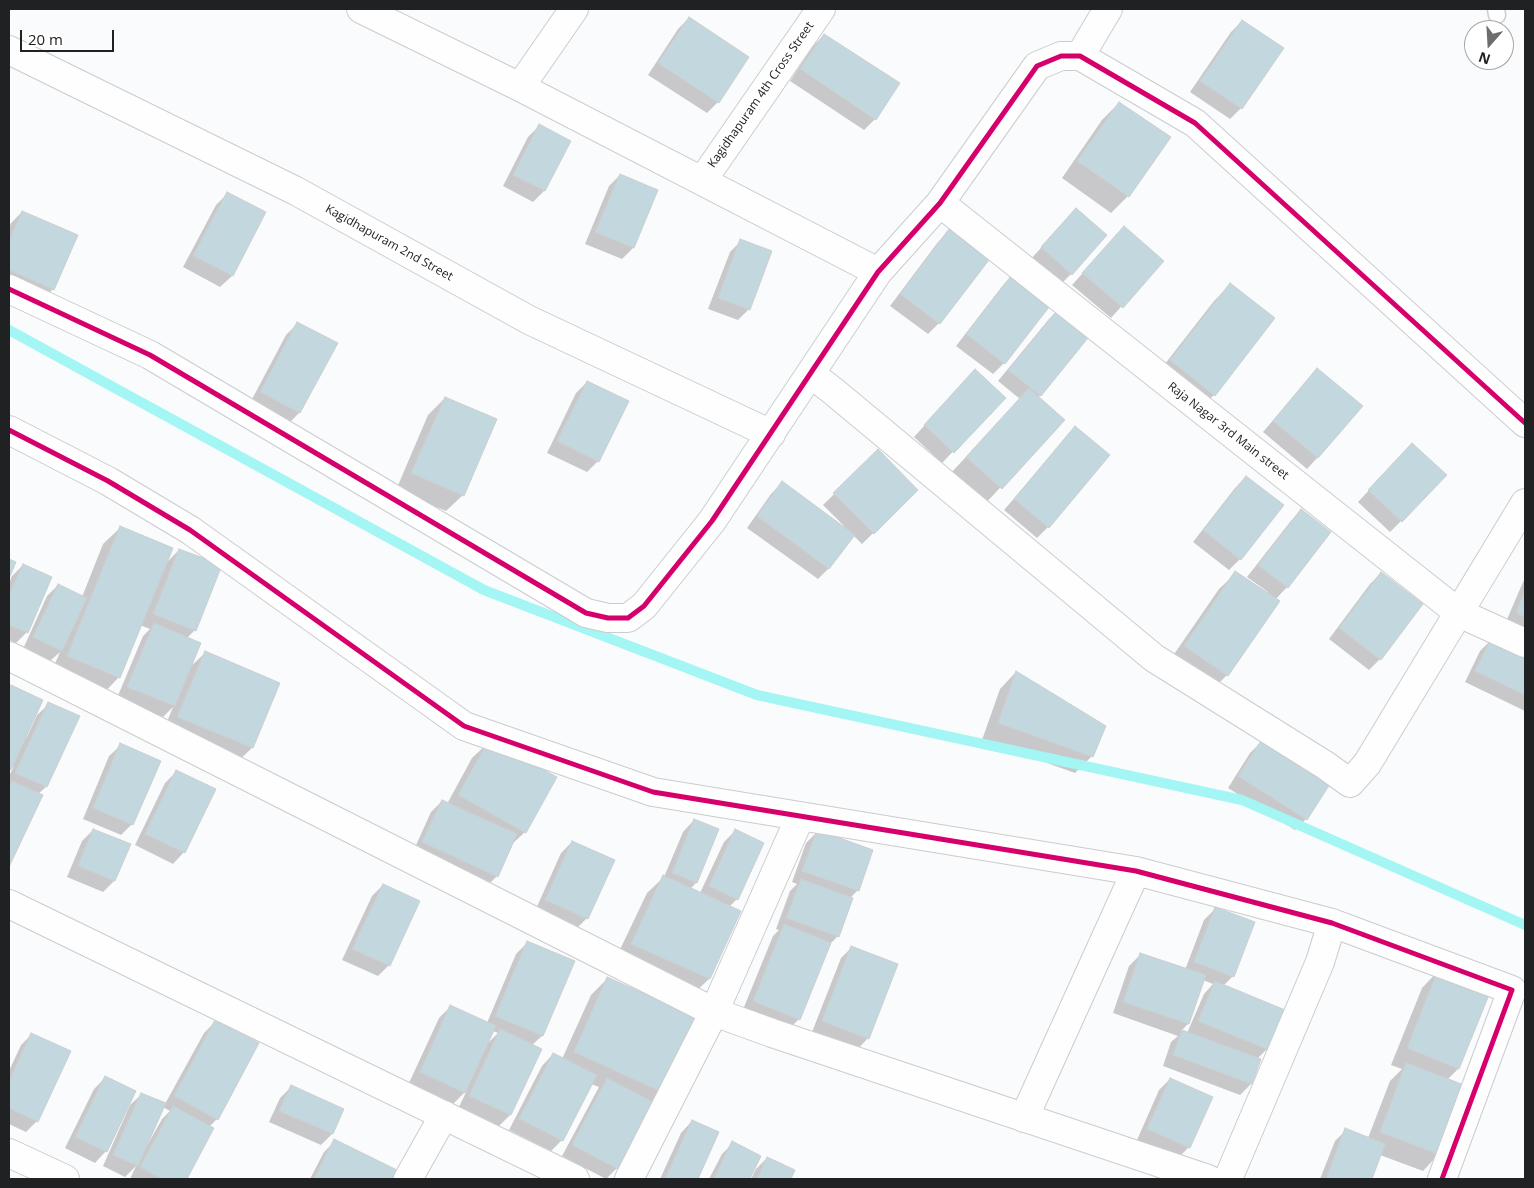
<!DOCTYPE html>
<style>
body{margin:0}
#map{position:relative;width:1534px;height:1188px;overflow:hidden;background:#fafbfd;font-family:"Open Sans",sans-serif}
canvas{display:block}
.frame{position:absolute;inset:0;border:10px solid #202122;pointer-events:none}
.north{position:absolute;left:1464px;top:20px;width:50px;height:50px;box-sizing:border-box;background:#fff;border:1px solid #a6a6a7;border-radius:50%;rotate:199deg;font-size:14px;font-weight:700;line-height:20px;text-align:center;color:#202122}
.north::after{content:'';display:block;margin:auto;width:18px;height:22px;background:#6c6d6f;clip-path:polygon(50% 0,100% 100%,50% 72%,0 100%)}
.scale{position:absolute;left:20px;top:30px;width:94px;height:22px;box-sizing:border-box;border:2px solid #202122;border-top:0;padding-left:6px;font-size:15px;line-height:18px;white-space:nowrap;color:#202122;-webkit-text-stroke:4px #fff;paint-order:stroke}
</style>
<div id="map">
<canvas width="1534" height="1188"></canvas>
<div class="frame"></div>
<div class="north">N</div>
<div class="scale">20 m</div>
</div>
<script>
const context = document.querySelector('canvas').getContext('2d');
context.lineJoin = 'round';
function fillPath(path, color) { context.fillStyle = color; context.fill(path, 'evenodd'); }
const poly = rows => new Path2D(rows.map(r => 'M' + r).join(''));
function stroke(path, color, width, dash) { context.strokeStyle = color; context.lineWidth = width; context.lineCap = dash ? 'butt' : 'round'; context.setLineDash(dash || []); context.stroke(path); }
function drawText(font, color, halo, rows, align = 'center') {
  context.font = font + ' "Open Sans",sans-serif'; context.lineWidth = 5; context.setLineDash([]); context.textBaseline = 'middle'; context.strokeStyle = halo; context.fillStyle = color; for (const [text, x, y, turn = 0] of rows) {
    context.save(); context.translate(x, y); context.rotate((+turn || 0) * Math.PI / 180); context.textAlign = isNaN(turn) ? turn : align; if (halo) context.strokeText(text, 0, 0); context.fillText(text, 0, 0); context.restore();
  }
}
fillPath(poly([
 [689,18,718,102,707,113,648,75,678,29],
 [1242,21,1241,108,1230,119,1190,92,1231,32],
 [824,35,875,119,864,130,790,81,813,46],
 [1119,103,1169,138,1128,196,1111,213,1062,178,1102,120],
 [539,126,569,142,544,191,533,202,503,186,528,137],
 [620,175,657,190,633,248,622,259,585,244,609,186],
 [227,194,264,213,232,276,220,287,183,267,216,205],
 [22,212,53,289,42,300,9,285,9,228,11,223],
 [1065,221,1071,274,1060,285,1031,259],
 [1124,227,1162,261,1111,318,1072,285],
 [949,231,987,260,939,323,928,334,890,306,938,242],
 [741,241,749,309,738,320,708,309,730,252],
 [1015,273,1051,302,1004,363,993,374,956,346,1004,284],
 [1230,285,1214,395,1197,411,1154,378,1214,301],
 [1060,308,1091,333,1038,398,1063,420,984,505,950,474,1020,399,998,381,1049,319],
 [297,324,336,344,299,413,288,424,250,403,286,335],
 [1317,369,1318,457,1307,469,1263,432],
 [587,382,598,461,587,472,547,453,576,393],
 [964,382,1004,398,942,463,914,437],
 [445,398,463,495,446,511,396,490,428,415],
 [1075,428,1048,527,1037,538,1004,510],
 [878,451,917,490,862,544,853,535,829,568,818,579,747,528,771,494,782,483,843,527,844,526,823,505],
 [1401,456,1401,521,1390,532,1358,502],
 [1246,477,1283,506,1240,559,1229,570,1193,542,1235,488],
 [1301,510,1287,587,1275,600,1278,601,1227,675,1210,692,1168,663,1219,589,1236,573,1267,594,1268,592,1247,577,1290,522],
 [120,528,165,564,179,550,195,630,187,638,189,668,205,653,279,683,252,748,235,764,162,734,173,707,163,717,117,698,143,636,150,629,140,625,119,677,103,694,51,673,60,652,50,661,23,649,47,596,58,585,82,597,103,544],
 [23,565,27,632,16,643,9,640,9,583,12,576],
 [1381,573,1380,659,1369,670,1329,639,1370,584],
 [1525,580,1525,632,1505,624,1523,582],
 [1491,640,1525,657,1525,711,1465,682,1480,651],
 [1016,672,1092,756,1075,773,982,740,1000,689],
 [11,687,25,736,27,737,37,715,49,704,78,717,46,787,38,794,41,795,9,864,9,776,14,766,9,770,9,689],
 [489,742,525,832,510,846,497,876,486,887,412,854,431,812,442,801,447,804,472,758],
 [1261,742,1306,819,1295,830,1228,788,1250,753],
 [121,745,132,824,121,835,83,819,109,756],
 [176,772,184,852,173,864,135,845,165,783],
 [694,820,696,883,690,889,700,893,724,842,735,831,737,899,729,907,740,912,709,979,692,995,615,960,647,893,664,877,683,832],
 [93,830,114,881,103,892,67,877,82,841],
 [817,832,858,890,850,898,838,936,829,945,799,1019,788,1030,742,1012,773,936,779,930,776,929,790,891,797,884,792,882,806,843],
 [572,842,587,918,576,929,535,911,561,853],
 [383,885,389,965,378,976,342,960,372,896],
 [1215,909,1233,976,1223,986,1267,1049,1257,1059,1251,1084,1240,1095,1163,1066,1171,1042,1178,1036,1113,1013,1129,966,1140,955,1185,970,1204,920],
 [1203,980,1213,984,1204,994,1187,1033,1181,1031,1188,1024],
 [527,943,573,962,542,1036,532,1045,540,1049,510,1115,499,1126,459,1107,467,1090,453,1104,409,1083,439,1018,451,1006,487,1023,516,954],
 [493,1031,498,1033,487,1044],
 [852,947,868,1038,857,1050,812,1032,841,958],
 [1438,971,1458,1069,1447,1080,1439,1154,1423,1171,1380,1155,1371,1179,1320,1179,1335,1141,1346,1130,1368,1138,1390,1081,1402,1069,1391,1065,1422,988],
 [607,979,663,1092,650,1106,617,1168,606,1179,562,1156,599,1087,591,1084,562,1140,551,1151,509,1130,542,1066,553,1054,562,1059,591,995],
 [215,1022,217,1119,209,1127,212,1129,185,1179,130,1179,136,1166,125,1177,103,1166,130,1105,142,1094,165,1104,204,1033],
 [163,1107,170,1111,162,1119,148,1144,146,1143],
 [32,1034,37,1121,26,1132,9,1124,9,1071,21,1045],
 [105,1078,134,1092,106,1151,95,1163,65,1148,94,1089],
 [1170,1079,1189,1147,1178,1158,1137,1140,1159,1090],
 [291,1087,342,1109,332,1134,321,1145,269,1122,280,1098],
 [692,1121,718,1133,697,1179,660,1179,681,1133],
 [335,1141,397,1179,310,1179,324,1152],
 [733,1143,760,1156,749,1179,709,1179,722,1154],
 [767,1158,794,1171,790,1179,751,1179,756,1169]
]), '#0003');
stroke(poly([
 [9,330,484,590,757,695,1242,800,1525,925]
]), '#a3f6f3', 10);
const building = poly([
 [689,17,749,57,719,103,658,63,689,17],
 [1242,20,1284,48,1242,109,1200,81,1242,20],
 [824,34,900,83,876,120,800,69,824,34],
 [1119,102,1171,137,1129,197,1077,161,1119,102],
 [539,124,571,141,545,191,513,175,539,124],
 [620,174,658,190,634,248,595,232,620,174],
 [227,192,266,212,233,276,193,256,227,192],
 [1076,208,1107,235,1072,275,1041,247,1076,208],
 [22,211,78,235,54,290,9,270,9,241,22,211],
 [1124,226,1164,261,1123,308,1082,273,1124,226],
 [949,229,989,260,940,324,900,294,949,229],
 [740,239,772,251,750,310,718,298,740,239],
 [1014,272,1053,302,1005,364,966,334,1014,272],
 [1230,283,1275,318,1215,396,1170,360,1230,283],
 [1060,307,1092,333,1041,396,1008,370,1060,307],
 [297,322,338,343,300,413,260,392,297,322],
 [1317,368,1363,406,1318,458,1273,421,1317,368],
 [975,369,1006,398,954,453,924,425,975,369],
 [587,381,629,401,599,462,557,441,587,381],
 [1029,388,1065,420,1002,489,966,457,1029,388],
 [445,397,497,419,464,496,411,473,445,397],
 [1075,426,1110,455,1049,528,1014,499,1075,426],
 [1412,443,1447,475,1402,522,1368,490,1412,443],
 [878,449,918,490,874,534,833,493,878,449],
 [1246,476,1284,505,1241,560,1203,530,1246,476],
 [782,481,855,535,829,569,757,516,782,481],
 [1301,509,1331,532,1288,588,1258,565,1301,509],
 [120,526,173,548,120,678,67,656,120,526],
 [179,549,222,565,196,631,153,614,179,549],
 [9,559,16,562,9,579,9,559],
 [23,564,52,577,28,633,9,625,9,595,23,564],
 [1235,571,1280,601,1228,676,1184,646,1235,571],
 [1381,572,1423,604,1381,660,1339,628,1381,572],
 [58,584,87,598,62,651,33,637,58,584],
 [1525,590,1525,617,1516,613,1525,590],
 [154,623,201,643,175,706,127,687,154,623],
 [1491,639,1525,655,1525,695,1475,671,1491,639],
 [205,651,280,683,253,748,177,717,205,651],
 [1016,671,1106,726,1093,757,998,723,1016,671],
 [11,685,43,700,11,770,9,769,9,690,11,685],
 [48,702,80,716,47,787,15,773,48,702],
 [489,740,557,777,526,833,458,795,489,740],
 [1261,741,1330,784,1307,820,1238,776,1261,741],
 [120,743,161,761,133,825,93,808,120,743],
 [176,770,216,789,185,853,145,834,176,770],
 [12,781,43,795,9,867,9,788,12,781],
 [442,800,517,834,498,877,422,842,442,800],
 [694,819,719,829,697,883,672,873,694,819],
 [93,829,131,844,115,881,78,866,93,829],
 [735,829,764,843,738,900,709,886,735,829],
 [817,830,873,850,859,891,802,871,817,830],
 [572,841,615,860,588,919,545,900,572,841],
 [663,875,741,911,710,979,631,944,663,875],
 [801,879,853,898,839,937,786,918,801,879],
 [383,884,420,901,390,966,352,949,383,884],
 [1215,907,1255,922,1234,977,1194,962,1215,907],
 [784,924,831,943,800,1020,753,1001,784,924],
 [527,941,575,961,543,1036,495,1016,527,941],
 [851,946,898,964,869,1039,822,1021,851,946],
 [1140,953,1206,975,1189,1024,1123,1002,1140,953],
 [1438,970,1491,990,1459,1069,1407,1048,1438,970],
 [607,977,698,1018,664,1093,574,1052,607,977],
 [1215,981,1285,1010,1269,1050,1198,1021,1215,981],
 [450,1005,496,1026,465,1093,420,1072,450,1005],
 [215,1020,259,1043,218,1120,174,1096,215,1020],
 [500,1029,542,1049,511,1115,469,1096,500,1029],
 [1182,1030,1261,1059,1252,1084,1173,1055,1182,1030],
 [31,1033,71,1051,38,1122,9,1108,9,1081,31,1033],
 [553,1053,597,1075,563,1141,519,1119,553,1053],
 [1406,1063,1467,1086,1440,1155,1380,1132,1406,1063],
 [105,1076,136,1091,107,1152,75,1137,105,1076],
 [607,1078,653,1102,618,1169,572,1145,607,1078],
 [1170,1078,1213,1097,1190,1148,1147,1129,1170,1078],
 [291,1085,344,1109,333,1134,279,1111,291,1085],
 [141,1093,166,1103,138,1166,113,1155,141,1093],
 [173,1106,214,1128,187,1179,162,1179,140,1167,173,1106],
 [692,1120,719,1132,698,1179,665,1179,692,1120],
 [1345,1128,1385,1144,1372,1179,1326,1179,1345,1128],
 [334,1139,401,1172,398,1179,314,1179,334,1139],
 [732,1141,761,1156,750,1179,714,1179,732,1141],
 [767,1157,795,1170,791,1179,757,1179,767,1157]
]);
fillPath(building, '#c2d7de');
stroke(building, '#cdcecf', 1);
const lane = poly([
 [1496,9,1497,15]
]);
const street = poly([
 [361,9,520,87,878,272],
 [9,50,296,191,529,320,771,434],
 [1080,56,1108,9],
 [520,87,574,9],
 [702,181,821,9],
 [940,203,1459,613,1525,643],
 [9,289,150,355,586,613,608,618,628,618,644,606,712,521,878,272,940,203,1037,66,1061,56,1080,56,1195,123,1525,423],
 [811,374,833,391,1154,658,1325,765,1350,783,1367,764,1525,503],
 [9,430,108,481,190,530,464,726,653,792,1136,871,1332,923,1512,990,1442,1179],
 [9,656,714,1012,772,1033,1208,1179],
 [9,904,575,1179],
 [1024,1118,1136,871],
 [9,1153,65,1179],
 [408,1179,444,1115],
 [629,1179,714,1012,800,817],
 [1228,1179,1320,962,1332,923]
]);
stroke(lane, '#cbcccd', 19);
stroke(street, '#cbcccd', 30);
stroke(lane, '#fefeff', 16);
stroke(street, '#fefeff', 28);
stroke(poly([
 [9,289,150,355,586,613,608,618,628,618,644,606,712,521,878,272,940,203,1037,66,1061,56,1080,56,1195,123,1525,423],
 [9,430,108,481,190,530,464,726,653,792,1136,871,1332,923,1512,990,1442,1179]
]), '#d6006c', 5);
drawText('12px', '#202122', '#fff', [
 ["Kagidhapuram 4th Cross Street",761,95,-55],
 ["Kagidhapuram 2nd Street",389,243,29],
 ["Raja Nagar 3rd Main street",1228,431,38]
]);
</script>
